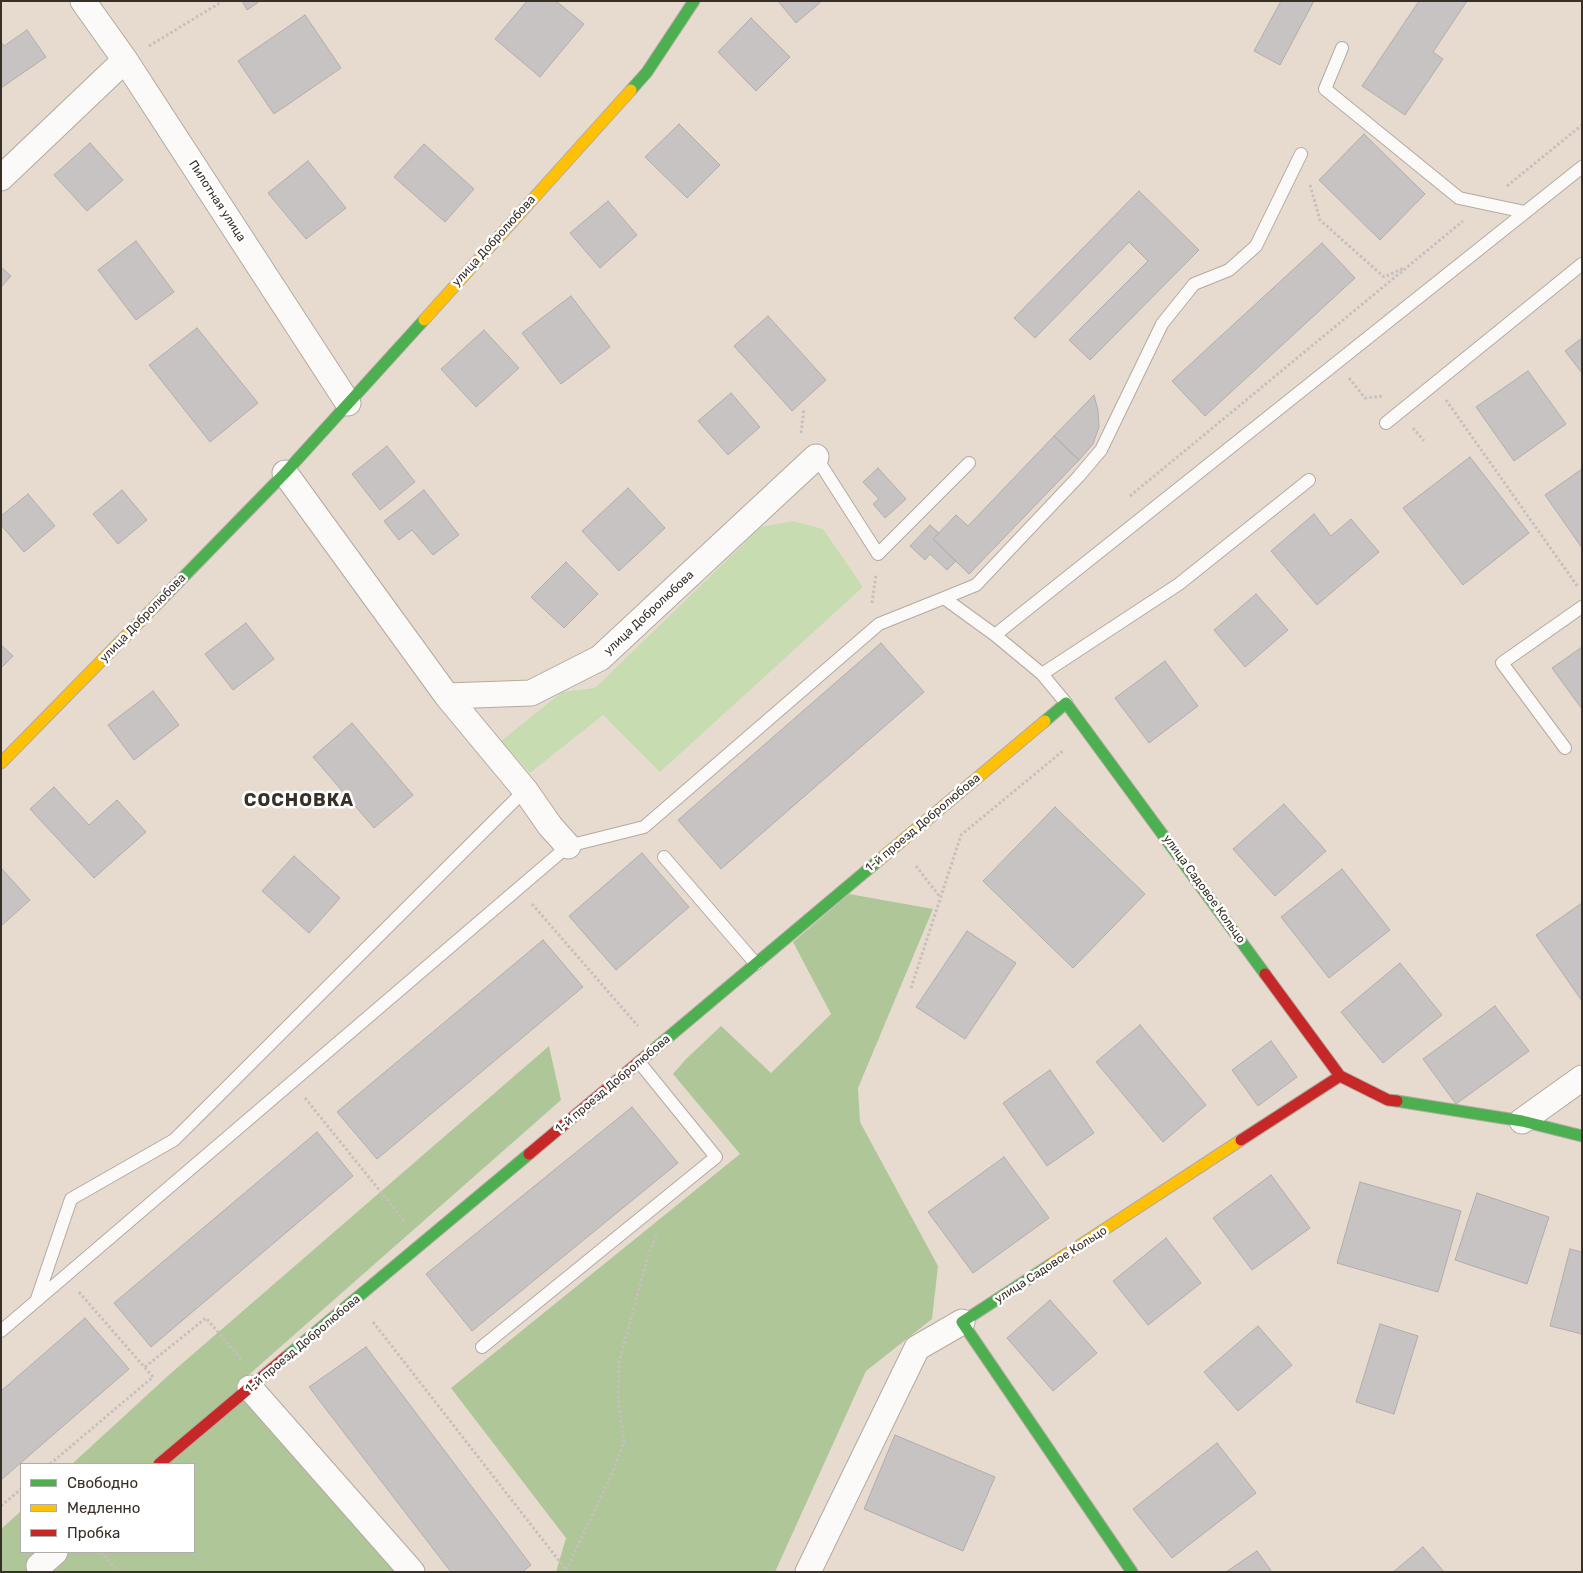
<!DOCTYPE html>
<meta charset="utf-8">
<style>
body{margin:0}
#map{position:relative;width:1583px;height:1573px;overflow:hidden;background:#e7dbd0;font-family:Rubik,sans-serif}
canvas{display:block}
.frame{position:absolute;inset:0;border:2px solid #382f27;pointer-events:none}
.legend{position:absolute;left:20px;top:1463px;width:175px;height:90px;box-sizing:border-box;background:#fff;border:1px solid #afaca9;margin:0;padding:6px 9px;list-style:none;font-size:15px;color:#382f27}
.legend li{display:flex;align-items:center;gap:10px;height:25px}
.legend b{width:25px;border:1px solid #afaca9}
</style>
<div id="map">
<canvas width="1583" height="1573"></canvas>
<div class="frame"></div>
<ul class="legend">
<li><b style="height:6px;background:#4caf50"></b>Свободно</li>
<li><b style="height:6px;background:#ffc107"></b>Медленно</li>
<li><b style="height:6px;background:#c62828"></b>Пробка</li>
</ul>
</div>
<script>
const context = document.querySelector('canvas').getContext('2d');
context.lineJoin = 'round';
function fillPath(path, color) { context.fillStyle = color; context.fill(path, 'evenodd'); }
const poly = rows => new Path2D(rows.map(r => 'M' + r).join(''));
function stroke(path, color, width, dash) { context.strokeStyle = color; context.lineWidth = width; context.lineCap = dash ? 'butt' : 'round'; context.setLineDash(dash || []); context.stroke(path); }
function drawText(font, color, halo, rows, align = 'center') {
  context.font = font + ' Rubik,sans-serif'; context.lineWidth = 5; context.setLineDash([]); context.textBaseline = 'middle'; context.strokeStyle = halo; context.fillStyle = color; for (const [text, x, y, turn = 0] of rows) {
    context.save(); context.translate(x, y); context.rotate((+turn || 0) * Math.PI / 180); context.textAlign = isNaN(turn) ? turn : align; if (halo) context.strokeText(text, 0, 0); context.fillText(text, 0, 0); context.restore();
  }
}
fillPath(poly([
 [793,521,823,529,863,587,660,772,603,715,530,773,501,741,562,692,595,688,761,527]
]), '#c7ddb1');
fillPath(poly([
 [849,894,933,909,858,1088,860,1122,938,1266,932,1319,866,1371,775,1572,556,1572,566,1538,451,1388,740,1154,673,1074,686,1059,721,1026,771,1073,831,1014,793,942],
 [549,1046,561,1100,236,1386,396,1572,1,1572,1,1529,21,1511,21,1552,194,1552,194,1464,72,1464,170,1374]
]), '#afc698');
const building = poly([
 [242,1,260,1,247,10,242,1],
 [527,1,556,1,584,24,540,77,495,39,527,1],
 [778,1,822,1,796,23,778,1],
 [1281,1,1314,1,1280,65,1254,51,1281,1],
 [1419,1,1467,1,1433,52,1443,59,1405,115,1362,86,1419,1],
 [305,15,341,68,274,114,238,61,305,15],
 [751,18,790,57,756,91,718,52,751,18],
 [27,30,46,57,1,88,1,42,4,46,27,30],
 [679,124,720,165,687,198,645,157,679,124],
 [1364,134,1425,194,1380,240,1319,180,1364,134],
 [90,143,123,180,87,211,54,175,90,143],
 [424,144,474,189,445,222,394,177,424,144],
 [308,161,346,208,306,239,268,193,308,161],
 [1139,191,1199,250,1090,360,1069,340,1148,261,1129,242,1035,338,1014,318,1139,191],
 [608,201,637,235,600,268,570,233,608,201],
 [136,241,174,292,136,320,98,270,136,241],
 [1322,243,1355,278,1205,416,1172,381,1322,243],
 [1,267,11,276,1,287,1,267],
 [571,296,610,347,561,384,522,333,571,296],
 [768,316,826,380,792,411,734,346,768,316],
 [197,328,258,403,210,442,149,365,197,328],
 [484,330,519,368,476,407,441,369,484,330],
 [1582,338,1582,373,1565,351,1582,338],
 [1528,371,1566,424,1514,461,1476,407,1528,371],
 [731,393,760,427,728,455,698,421,731,393],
 [1094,395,1098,410,1099,427,1093,444,1079,460,1054,436,1094,395],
 [1054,436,1079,460,969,574,933,539,956,515,968,526,1054,436],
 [387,446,415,482,380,510,352,474,387,446],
 [1470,457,1529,533,1463,585,1403,508,1470,457],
 [878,468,906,499,885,518,873,504,879,499,863,482,878,468],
 [1582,469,1582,548,1545,495,1582,469],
 [628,488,665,528,619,571,582,531,628,488],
 [122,490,147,520,118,544,93,514,122,490],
 [424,490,459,535,433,555,412,530,399,540,384,521,424,490],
 [28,494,55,526,24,552,1,525,1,516,28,494],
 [1314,514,1331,536,1351,519,1379,552,1317,605,1271,551,1314,514],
 [930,525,939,533,933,539,956,561,947,570,930,554,925,560,910,546,930,525],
 [566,562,598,594,564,628,531,597,566,562],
 [1256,594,1288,630,1245,667,1214,630,1256,594],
 [246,623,274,659,233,690,205,654,246,623],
 [881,643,924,692,721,869,678,820,881,643],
 [1,645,13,656,1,668,1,645],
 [1582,647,1582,709,1552,668,1582,647],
 [1165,661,1198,706,1149,743,1115,698,1165,661],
 [153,691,179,725,134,760,108,725,153,691],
 [352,723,413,795,374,828,313,757,352,723],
 [54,787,89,825,117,800,146,832,94,878,30,809,54,787],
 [1284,804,1326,851,1275,896,1233,849,1284,804],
 [1055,807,1145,894,1073,968,983,881,1055,807],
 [642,853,689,907,616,970,569,916,642,853],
 [294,856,340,898,309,933,262,891,294,856],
 [1,868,30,900,1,926,1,868],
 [1342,869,1390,930,1329,978,1281,917,1342,869],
 [1582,903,1582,1001,1536,935,1582,903],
 [967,931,1016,963,965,1039,916,1007,967,931],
 [543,940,583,987,377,1159,337,1112,543,940],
 [1400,963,1442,1015,1383,1063,1341,1012,1400,963],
 [1495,1006,1529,1051,1456,1104,1423,1059,1495,1006],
 [1140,1025,1206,1105,1163,1142,1096,1062,1140,1025],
 [1271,1041,1297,1077,1258,1106,1232,1070,1271,1041],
 [1050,1070,1094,1133,1047,1166,1003,1103,1050,1070],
 [632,1107,678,1163,472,1331,426,1274,632,1107],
 [317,1132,353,1176,151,1347,114,1303,317,1132],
 [1004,1157,1049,1218,973,1273,928,1212,1004,1157],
 [1271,1175,1310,1228,1252,1270,1213,1218,1271,1175],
 [1360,1182,1461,1211,1438,1292,1337,1263,1360,1182],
 [1477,1193,1549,1217,1527,1284,1455,1260,1477,1193],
 [1166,1238,1201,1283,1148,1325,1113,1281,1166,1238],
 [1570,1249,1582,1252,1582,1334,1550,1326,1570,1249],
 [1050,1300,1097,1353,1053,1391,1007,1338,1050,1300],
 [85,1318,129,1369,1,1480,1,1391,85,1318],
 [1380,1324,1418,1336,1394,1414,1356,1402,1380,1324],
 [1258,1326,1292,1365,1238,1411,1204,1372,1258,1326],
 [366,1347,531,1565,522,1572,451,1572,309,1387,366,1347],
 [895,1435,995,1477,963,1551,864,1509,895,1435],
 [1217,1443,1256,1493,1172,1558,1133,1509,1217,1443],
 [1423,1547,1444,1572,1393,1572,1423,1547],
 [1257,1551,1272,1572,1226,1572,1257,1551]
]);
fillPath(building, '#c8c3c3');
stroke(building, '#b1acac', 1);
const lane = poly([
 [1342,48,1325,89,1459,198,1525,212],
 [1386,423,1582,264],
 [816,457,878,554,969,463],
 [944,598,976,585,1079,476,1101,450,1162,324,1194,284,1229,270,1256,246,1301,154],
 [1042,674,1179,584,1309,480],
 [1066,703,1042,674,995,635,1582,167],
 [1565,748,1502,663,1582,607],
 [664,857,756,964],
 [37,1299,71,1199,174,1140,525,790],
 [1,1331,568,846,644,827,879,624,944,598,995,635],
 [482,1347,716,1157,639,1062]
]);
const street = poly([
 [83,1,125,60,348,403],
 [1,178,125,60],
 [285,473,447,696,525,790,550,826,568,846],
 [447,696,531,693,600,658,816,457],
 [1522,1121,1582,1078],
 [250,1388,412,1572],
 [39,1566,55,1552],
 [808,1572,917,1348,962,1322]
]);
const fast = poly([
 [631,90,647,72,694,1],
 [160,601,285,473,424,320],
 [1045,721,1066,703,1265,974],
 [646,1056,878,861],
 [1397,1101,1522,1121,1582,1136],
 [1053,1263,962,1322,1132,1572],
 [286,1357,529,1154]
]);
const slow = poly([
 [424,320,631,90],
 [1,763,160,601],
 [878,861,1045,721],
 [1053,1263,1241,1140]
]);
const jam = poly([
 [1265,974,1340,1076,1388,1100,1397,1101],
 [1241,1140,1340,1076],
 [529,1154,646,1056],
 [159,1464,286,1357]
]);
stroke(lane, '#b3aaa1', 14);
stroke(street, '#b3aaa1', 27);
stroke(fast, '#b3aaa1', 13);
stroke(slow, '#b3aaa1', 13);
stroke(jam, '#b3aaa1', 13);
stroke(poly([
 [149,46,223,1],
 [1310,185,1320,220,1384,277,1404,268],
 [1507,186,1582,125],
 [1349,378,1365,398,1384,396],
 [1446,400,1578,587],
 [1413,428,1424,441],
 [801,433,804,408],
 [1130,496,1463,221],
 [872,603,876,574],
 [916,866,940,897],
 [532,904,638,1026],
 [911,988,961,835,1064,750],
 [305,1098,405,1222],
 [373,1322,567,1571],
 [145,1367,206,1318,241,1359],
 [50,1464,153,1377,78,1291],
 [1,1506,21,1489],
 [101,1552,118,1572],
 [566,1570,612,1474,624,1441,618,1399,619,1362,648,1256,657,1234]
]), '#c5c0bd', 3, [2.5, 2.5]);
stroke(lane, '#fbfaf8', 12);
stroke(street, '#fbfaf8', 25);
stroke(fast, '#4caf50', 11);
stroke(slow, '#ffc107', 11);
stroke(jam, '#c62828', 11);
drawText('12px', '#382f27', '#fff', [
 ["Пилотная улица",217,201,57],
 ["улица Добролюбова",494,241,-48],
 ["улица Добролюбова",649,613,-43],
 ["улица Добролюбова",143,618,-46],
 ["1-й проезд Добролюбова",923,823,-40],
 ["улица Садовое Кольцо",1204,889,54],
 ["1-й проезд Добролюбова",613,1084,-40],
 ["улица Садовое Кольцо",1051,1265,-33],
 ["1-й проезд Добролюбова",303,1344,-40]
]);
context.letterSpacing = '1px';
drawText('bold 18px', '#382f27', '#fff', [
 ["СОСНОВКА",299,801]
]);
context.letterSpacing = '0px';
</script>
